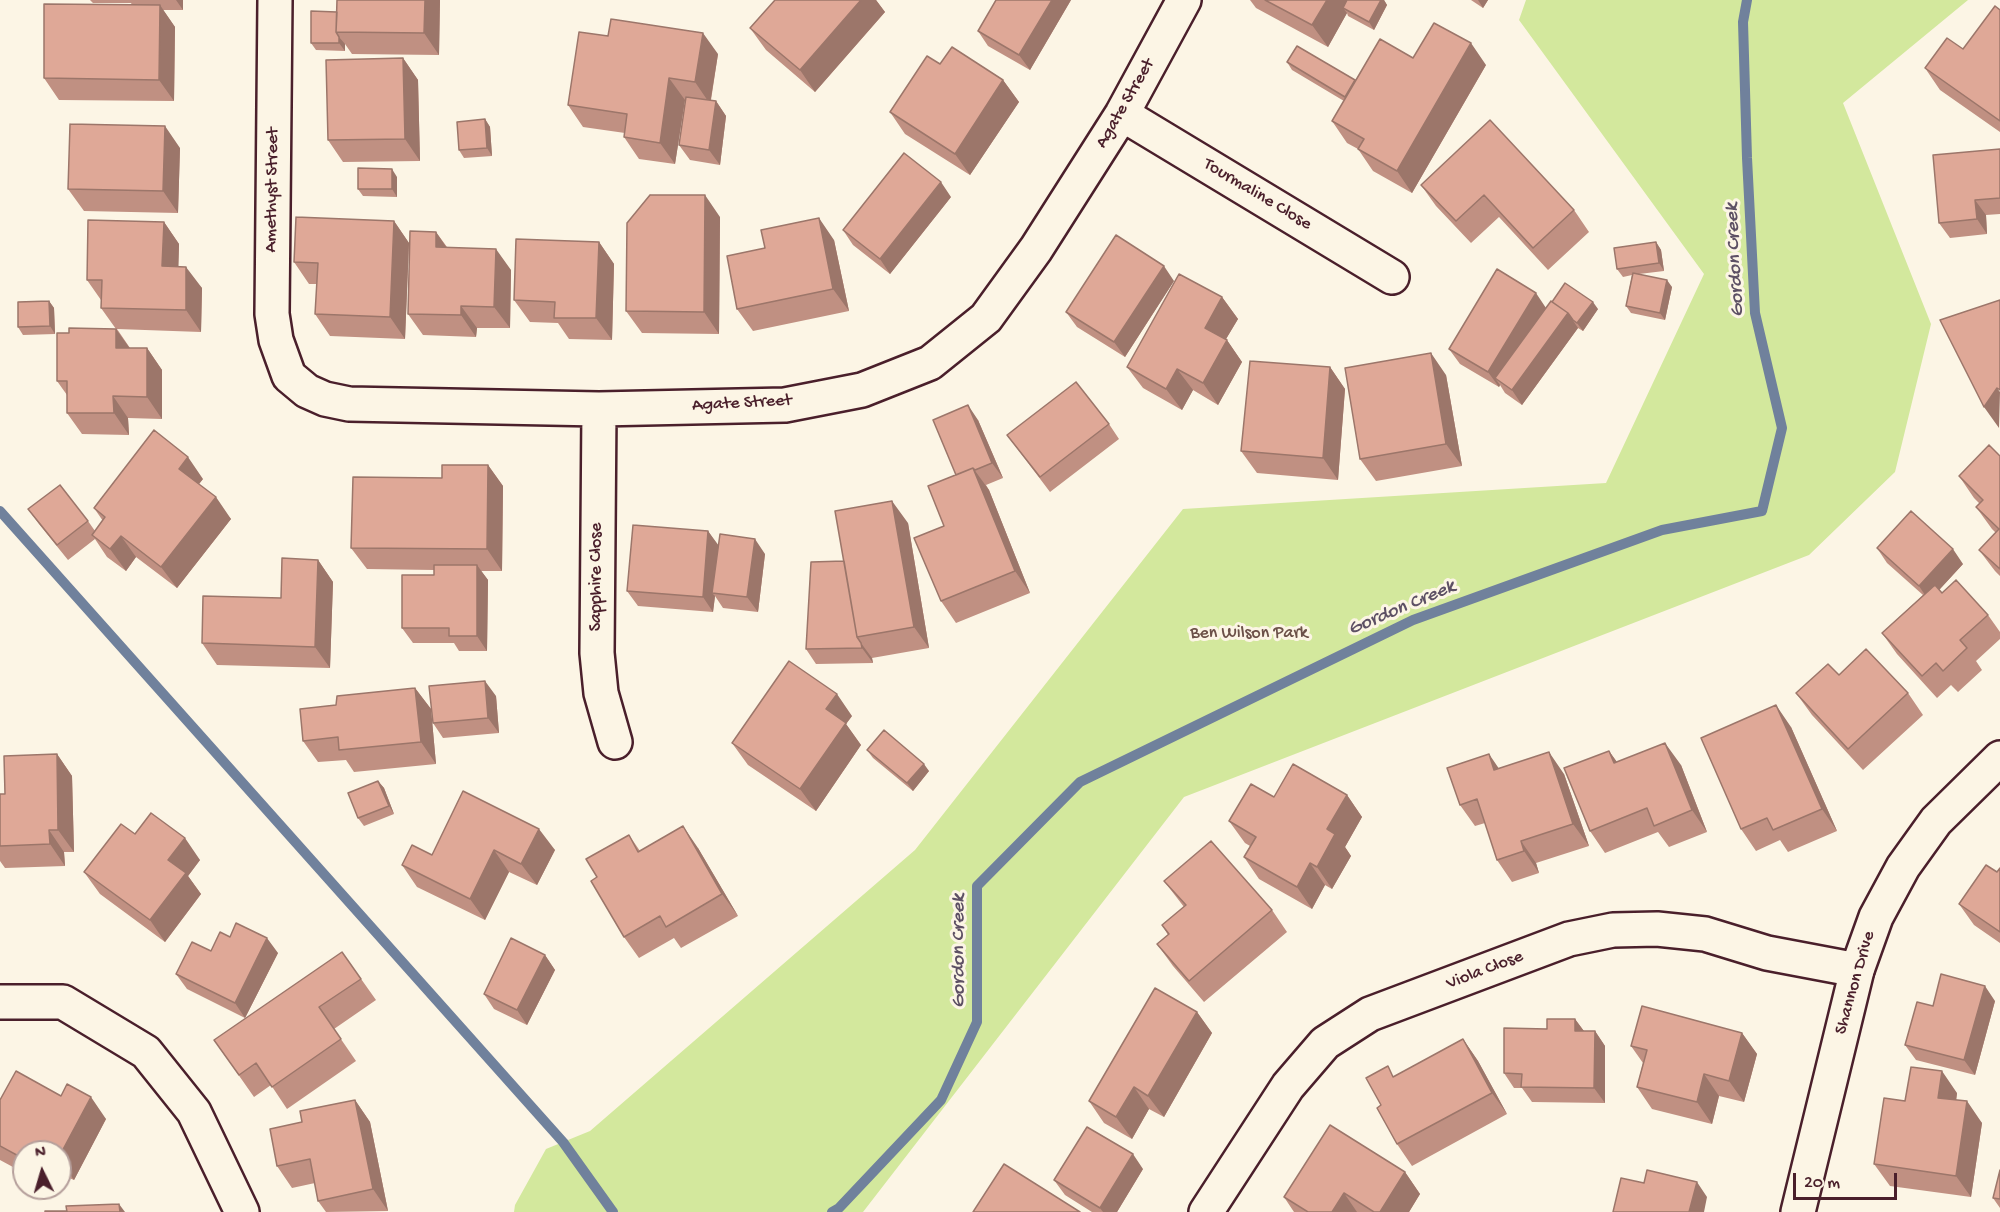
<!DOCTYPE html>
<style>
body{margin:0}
#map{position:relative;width:2000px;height:1212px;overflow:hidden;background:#fcf5e5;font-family:"Gochi Hand",sans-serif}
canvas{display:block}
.north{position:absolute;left:12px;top:1140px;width:60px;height:60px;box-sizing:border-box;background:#fcf5e5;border:2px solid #b59f9b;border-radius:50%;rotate:355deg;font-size:16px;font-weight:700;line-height:24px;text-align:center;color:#4a1f2b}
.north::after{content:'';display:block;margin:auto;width:21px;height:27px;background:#4a1f2b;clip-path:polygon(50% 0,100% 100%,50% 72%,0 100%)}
.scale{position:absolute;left:1793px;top:1173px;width:104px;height:27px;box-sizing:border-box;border:3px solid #4a1f2b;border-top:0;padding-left:8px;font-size:18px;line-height:21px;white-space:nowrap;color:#4a1f2b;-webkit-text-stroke:4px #fcf5e5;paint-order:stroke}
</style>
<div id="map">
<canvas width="2000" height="1212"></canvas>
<div class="north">N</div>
<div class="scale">20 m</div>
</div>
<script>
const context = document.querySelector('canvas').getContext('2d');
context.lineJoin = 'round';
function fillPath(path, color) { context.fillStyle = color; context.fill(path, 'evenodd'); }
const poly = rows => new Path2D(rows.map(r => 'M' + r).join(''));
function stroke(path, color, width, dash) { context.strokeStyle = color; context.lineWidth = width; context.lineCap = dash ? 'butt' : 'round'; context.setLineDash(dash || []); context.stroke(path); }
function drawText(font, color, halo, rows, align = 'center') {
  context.font = font + ' "Gochi Hand",sans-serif'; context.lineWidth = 6; context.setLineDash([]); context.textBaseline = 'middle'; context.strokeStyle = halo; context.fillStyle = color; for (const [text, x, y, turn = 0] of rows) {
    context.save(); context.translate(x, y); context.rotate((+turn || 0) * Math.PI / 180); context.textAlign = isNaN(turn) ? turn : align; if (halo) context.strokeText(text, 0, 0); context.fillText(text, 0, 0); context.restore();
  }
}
fillPath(poly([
 [1526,0,1968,0,1843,103,1931,324,1895,472,1809,555,1184,797,863,1212,514,1212,515,1205,546,1149,590,1131,915,850,1183,509,1606,483,1704,274,1519,20]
]), '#d3e89d');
stroke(poly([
 [0,511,563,1142,613,1212],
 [832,1212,839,1208,941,1100,977,1022,977,886,1080,782,1413,620,1662,530,1762,511,1782,428,1755,313,1747,158,1743,22,1747,0]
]), '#70819c', 10);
const minor = poly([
 [275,0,272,314,276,340,289,376,307,391,325,399,349,404,599,409,785,405,862,390,930,363,986,318,1036,249,1122,114,1184,0],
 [1122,114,1392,277],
 [599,409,597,653,601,693,615,742],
 [0,1002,63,1002,146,1052,194,1112,242,1212],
 [1206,1212,1288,1086,1325,1043,1370,1014,1569,939,1613,930,1657,929,1705,934,1767,953,1857,970]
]);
const tertiary = poly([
 [1798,1212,1857,970,1876,917,1903,867,1936,821,2000,758]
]);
stroke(minor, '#4a1f2b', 38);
stroke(tertiary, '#4a1f2b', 38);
stroke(minor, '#fcf5e5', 33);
stroke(tertiary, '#fcf5e5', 33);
fillPath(poly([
 [90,0,183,0,183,10,163,10,175,27,174,101,59,100,44,78,132,5,131,3,93,3],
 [440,0,439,55,352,54,345,44,345,51,316,50,311,43,337,12],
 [775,0,876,0,885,12,815,92,766,50,750,28],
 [1071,0,1030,70,988,46,978,31],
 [1250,0,1384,0,1387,5,1374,30,1348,16,1347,13,1328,47,1256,8],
 [1471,0,1488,0,1483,8],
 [2000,10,2000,132,1940,90,1925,68,1963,49],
 [718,54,711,100,716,101,726,116,720,165,690,160,679,145,686,100,685,100,675,164,639,159,624,137,625,133,583,127,568,105],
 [403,58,418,80,420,161,343,162,328,140],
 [1413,58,1486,65,1412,193,1373,171,1358,149,1347,143,1332,121,1344,101,1292,70,1287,62,1355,81],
 [940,64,1003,80,1019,102,970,175,905,134,890,112],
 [485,119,490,127,492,156,464,158,459,150],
 [180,148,178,213,84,211,68,189],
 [2000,149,2000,214,1986,215,1987,234,1950,238,1939,223],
 [397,177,397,197,363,196,358,189],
 [1421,185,1574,210,1589,232,1548,270,1499,217,1471,243,1436,206],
 [951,197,890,274,853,245,843,230],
 [720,217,719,334,642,333,626,311],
 [394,221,409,243,405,339,330,336,315,314,317,284,309,284,294,262],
 [164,222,179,244,178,266,202,288,201,332,117,329,130,348,147,348,162,370,162,419,128,418,129,435,82,434,67,413,67,395,57,381,69,333,116,329,101,308,101,300,87,280],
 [436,232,447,247,511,270,510,328,477,328,476,337,423,335,408,314],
 [834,240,849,311,753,331,737,309],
 [599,242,614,264,612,340,569,339,558,323,530,322,514,300],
 [1656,242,1661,250,1664,271,1639,274,1672,287,1665,320,1631,313,1626,306,1632,275,1623,277,1617,269],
 [1174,281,1125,357,1077,327,1066,312],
 [1222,297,1238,319,1226,339,1242,362,1218,405,1193,390,1182,410,1143,388,1127,367],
 [49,301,54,308,55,334,23,335,18,327],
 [1546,308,1598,309,1583,331,1578,328,1522,405,1505,393,1500,385,1499,387,1460,364,1449,349],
 [1330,367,1345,389,1338,480,1257,473,1241,451],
 [1446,375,1462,466,1376,481,1360,459],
 [978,420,1003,478,986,485,989,490,1030,593,956,623,941,601,944,526,956,475],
 [1109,424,1119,439,1050,492,1007,435],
 [2000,456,2000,576,1995,571,1979,550,1996,533,1992,529,1976,507,1980,504,1974,498,1959,476],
 [488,465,503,486,502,571,481,571,488,580,487,651,459,651,454,643,413,643,402,628,434,575,434,570,367,569,351,548,442,478],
 [203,479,199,484,231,519,177,588,136,557,126,571,107,557,95,539,68,560,39,524,28,509,88,521,95,531,103,521,94,508],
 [908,523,929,648,872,658,873,663,816,664,806,649,844,561],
 [708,531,718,546,765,554,758,612,723,608,715,596,713,612,638,606,627,591],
 [1877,548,1963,564,1939,590,1942,593,1988,615,2000,632,2000,639,1976,661,1982,670,1958,692,1951,685,1937,698,1897,654,1882,633,1923,595,1887,563],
 [318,560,333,582,330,668,217,665,202,643,281,598],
 [1839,675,1908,693,1923,715,1863,770,1812,715,1796,693],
 [415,688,431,709,436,764,354,772,346,760,318,762,303,741,336,705],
 [496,696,499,733,443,738,433,723],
 [852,716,846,724,861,745,816,811,748,765,732,743],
 [1791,727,1837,831,1788,852,1780,840,1756,851,1741,829],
 [867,750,929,771,913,791,873,758],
 [1609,751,1617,762,1681,765,1707,832,1669,847,1658,832,1605,853,1590,831],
 [57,754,72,776,74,852,64,852,65,866,5,868,0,861,0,794,5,794],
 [1499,769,1564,774,1589,846,1536,863,1539,873,1512,882,1497,860,1485,823,1475,826,1460,805],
 [378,781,384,788,394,814,364,826,358,818],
 [463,791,555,850,537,885,509,872,485,920,417,887,402,865,432,855],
 [1347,795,1362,817,1345,847,1351,856,1332,889,1325,885,1312,909,1259,879,1244,857,1250,846,1245,843,1229,821,1274,797],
 [135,834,200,860,188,876,201,894,165,942,100,894,84,872],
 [629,835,640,851,698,848,738,916,681,948,674,938,639,958,624,937,597,877],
 [2000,868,2000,943,1974,925,1959,904,1997,872],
 [1164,881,1272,910,1287,932,1204,1002,1173,966,1157,944,1168,935,1162,925,1184,907],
 [230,937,278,953,245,1018,187,989,176,974,211,951],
 [342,952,376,1000,334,1029,356,1061,287,1109,271,1085,254,1097,214,1040],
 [545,955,555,970,527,1025,494,1009,484,994],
 [1995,1001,1975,1075,1916,1060,1905,1045,1933,1006],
 [1197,1012,1212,1033,1164,1117,1149,1109,1132,1139,1104,1123,1089,1101],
 [1575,1019,1584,1031,1595,1031,1605,1046,1605,1103,1532,1102,1522,1088,1514,1088,1504,1073,1547,1029],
 [1742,1033,1757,1054,1744,1102,1719,1096,1712,1124,1652,1109,1637,1087,1643,1063,1631,1046],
 [1463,1039,1478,1061,1507,1114,1412,1166,1397,1144,1381,1105,1395,1076],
 [1957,1093,1956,1100,1982,1123,1971,1197,1890,1186,1874,1164,1905,1101],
 [61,1096,106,1119,74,1180,60,1174,60,1152,24,1152,24,1173,0,1160,0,1100],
 [355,1100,370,1122,388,1211,326,1212,318,1201,315,1183,292,1188,277,1166,302,1122],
 [1143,1169,1117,1212,1092,1212,1065,1195,1054,1180],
 [2000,1170,2000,1208,1993,1198],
 [1405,1172,1420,1194,1409,1212,1294,1212,1284,1197]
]), '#c09082');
fillPath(poly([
 [176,0,183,0,183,10],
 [425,0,440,0,439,55,424,33],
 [861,0,876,0,885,12,815,92,800,70],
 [1052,0,1071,0,1030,70,1019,55],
 [1327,0,1354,0,1343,8,1347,13,1328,47,1312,25],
 [1381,0,1384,0,1387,5,1374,30,1369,22],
 [1478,0,1488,0,1483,8],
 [160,5,175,27,174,101,159,80],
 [703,33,718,54,710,104,695,82],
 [339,37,345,44,345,51,339,43],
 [1471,43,1486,65,1412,193,1397,171],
 [403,58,418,80,420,161,405,139],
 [669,78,685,100,675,164,660,143],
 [1003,80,1019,102,970,175,955,154],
 [716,101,726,116,720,165,709,150],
 [485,119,490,127,492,156,487,148],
 [165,126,180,148,178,213,163,191],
 [392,169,397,177,397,197,392,189],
 [941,182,951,197,890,274,880,259],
 [705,195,720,217,719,334,704,312],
 [1975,200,1986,215,1987,234,1977,219],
 [819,218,834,240,849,311,833,289],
 [394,221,409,243,405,339,390,317],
 [164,222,179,244,178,288,162,266],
 [436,232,451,254,436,247],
 [599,242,614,264,612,340,596,318],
 [1656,242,1661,250,1664,271,1659,263],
 [496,249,511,270,510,328,494,307],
 [1164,266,1174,281,1125,357,1114,342],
 [186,267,202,288,201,332,186,310],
 [1667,280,1672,287,1665,320,1660,313],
 [1536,293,1546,308,1495,378,1500,385,1499,387,1488,372],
 [1222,297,1238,319,1220,349,1205,328],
 [49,301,54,308,55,334,50,326],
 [1593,302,1598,309,1583,331,1577,323],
 [461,306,477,328,476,337,461,315],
 [1568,313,1578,328,1522,405,1512,390],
 [116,329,131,350,116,348],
 [1227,340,1242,362,1218,405,1203,383],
 [147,348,162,370,162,419,147,397],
 [1431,353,1446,375,1462,466,1446,444],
 [1330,367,1345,389,1338,480,1323,458],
 [1177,369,1193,390,1182,410,1166,389],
 [1997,388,2000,392,1999,428,1984,407],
 [113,396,128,418,129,435,114,413],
 [968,405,978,420,1003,478,992,463],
 [188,457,203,479,194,490,179,469],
 [488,465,503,486,502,571,487,549],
 [973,468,989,490,1030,593,1015,571],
 [216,497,231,519,177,588,161,567],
 [892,501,908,523,929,648,914,627],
 [708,531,719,546,712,593,715,596,713,612,703,597],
 [121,536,136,557,126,571,110,549],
 [755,539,765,554,758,612,747,597],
 [1953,549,1963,564,1929,601,1919,586],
 [318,560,333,582,330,668,315,647],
 [477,565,488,580,487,651,477,636],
 [861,643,872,658,873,663,862,648],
 [485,681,496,696,499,733,488,718],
 [415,688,431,709,436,764,421,742],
 [837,694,852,716,846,724,861,745,816,811,800,789,826,709],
 [1776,705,1791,727,1837,831,1822,809],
 [1665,743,1681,765,1707,832,1692,810],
 [1609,751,1624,772,1614,763],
 [1549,752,1564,774,1589,846,1573,824],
 [57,754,72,776,74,852,58,830],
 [1489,754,1504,776,1494,770],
 [924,764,929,771,913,791,907,783],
 [378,781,384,788,394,814,389,806],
 [1347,795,1362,817,1345,847,1351,856,1332,889,1317,867,1327,829],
 [683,826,698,848,738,916,722,894],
 [539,829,555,850,537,885,521,864],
 [49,830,64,852,65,866,50,844],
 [185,838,200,860,188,876,201,894,165,942,150,920,168,860],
 [1521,841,1536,863,1539,873,1524,851],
 [494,850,509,872,485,920,470,899],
 [1310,863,1325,885,1312,909,1297,887],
 [267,938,278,953,245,1018,235,1003],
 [545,955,555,970,527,1025,517,1010],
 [1985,986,1995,1001,1975,1075,1964,1060],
 [1197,1012,1212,1033,1164,1117,1148,1096],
 [1575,1019,1586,1034,1575,1031],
 [1595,1031,1605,1046,1605,1103,1594,1088],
 [1742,1033,1757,1054,1744,1102,1729,1081],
 [1463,1039,1478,1061,1507,1114,1492,1093],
 [1942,1071,1957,1093,1954,1119,1938,1098],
 [1704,1074,1719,1096,1712,1124,1697,1102],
 [1134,1087,1149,1109,1132,1139,1116,1117],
 [91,1097,106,1119,74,1180,60,1161,60,1155],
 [355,1100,370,1122,388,1211,373,1189],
 [1967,1101,1982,1123,1971,1197,1956,1176],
 [1133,1154,1143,1169,1117,1212,1103,1212,1100,1208],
 [1405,1172,1420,1194,1409,1212,1380,1212],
 [1697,1182,1707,1197,1704,1212,1689,1212],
 [1344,1193,1357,1212,1332,1212],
 [119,1204,125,1212,120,1212]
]), '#9c766a');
const building = poly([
 [337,0,425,0,424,33,336,32,337,0],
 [775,0,861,0,800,70,750,28,775,0],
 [996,0,1052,0,1019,55,978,31,996,0],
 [1265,0,1327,0,1312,25,1265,0],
 [1347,0,1381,0,1369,22,1343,8,1347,0],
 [44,4,160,5,159,80,44,78,44,4],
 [1995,6,2000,10,2000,121,1925,68,1947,38,1963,49,1995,6],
 [311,11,337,12,336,32,339,37,339,43,311,43,311,11],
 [611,19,703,33,695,82,669,78,660,143,624,137,627,114,568,105,579,32,608,36,611,19],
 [1434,23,1471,43,1397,171,1358,149,1364,139,1332,121,1380,39,1413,58,1434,23],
 [1297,46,1355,80,1345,97,1287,62,1297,46],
 [952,47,1003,80,955,154,890,112,927,56,940,64,952,47],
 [403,58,405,139,328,140,326,60,403,58],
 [686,97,716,101,709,150,679,145,686,97],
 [485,119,487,148,459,150,457,122,485,119],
 [1490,120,1574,210,1533,248,1484,195,1456,221,1421,185,1490,120],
 [70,124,165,126,163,191,68,189,70,124],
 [2000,149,2000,198,1975,200,1977,219,1939,223,1933,155,2000,149],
 [904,153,941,182,880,259,843,230,904,153],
 [358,168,392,169,392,189,358,189,358,168],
 [650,195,705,195,704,312,626,311,627,223,650,195],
 [296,217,394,221,390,317,315,314,318,263,294,262,296,217],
 [819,218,833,289,737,309,727,256,765,248,761,230,819,218],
 [88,220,164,222,162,266,186,267,186,310,101,308,102,280,87,280,88,220],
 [410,231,436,232,436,247,496,249,494,307,461,306,461,315,408,314,410,231],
 [1116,235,1164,266,1114,342,1066,312,1116,235],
 [516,239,599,242,596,318,554,318,555,302,514,300,516,239],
 [1656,242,1659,263,1617,269,1614,248,1656,242],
 [1497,269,1536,293,1488,372,1449,349,1497,269],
 [1633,273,1667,280,1660,313,1626,306,1633,273],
 [1179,274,1222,297,1205,328,1227,340,1203,383,1177,369,1166,389,1127,367,1179,274],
 [1565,283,1593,302,1577,323,1573,320,1568,313,1552,302,1565,283],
 [2000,300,2000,390,1997,388,1984,407,1940,320,2000,300],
 [49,301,50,326,18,327,18,302,49,301],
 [1551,301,1568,313,1512,390,1495,378,1551,301],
 [69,328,116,329,116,348,147,348,147,397,113,396,114,413,67,413,67,381,57,381,57,333,69,333,69,328],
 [1431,353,1446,444,1360,459,1345,368,1431,353],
 [1250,361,1330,367,1323,458,1241,451,1250,361],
 [1076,382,1109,424,1040,477,1007,435,1076,382],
 [968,405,992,463,975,470,973,468,956,475,933,420,968,405],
 [154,430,188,457,179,469,216,497,161,567,121,536,110,549,92,535,105,517,94,508,154,430],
 [1989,445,2000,456,2000,569,1979,550,1999,529,1976,507,1983,500,1959,476,1989,445],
 [442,465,488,465,487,549,351,548,353,477,442,478,442,465],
 [973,468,1015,571,941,601,914,538,944,526,928,486,973,468],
 [60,485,88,521,57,545,28,509,60,485],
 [892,501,914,627,857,637,835,511,892,501],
 [1911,511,1953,549,1919,586,1877,548,1911,511],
 [633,525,708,531,703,597,627,591,633,525],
 [720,534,755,539,747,597,712,593,720,534],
 [282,558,318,560,315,647,202,643,203,596,281,598,282,558],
 [844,561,857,637,861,643,862,648,806,649,811,562,844,561],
 [434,565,477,565,477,636,449,636,449,628,402,628,402,575,434,575,434,565],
 [1956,580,1988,615,1960,640,1967,648,1943,671,1936,663,1922,676,1882,633,1935,585,1942,593,1956,580],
 [1866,649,1908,693,1848,749,1796,693,1828,664,1839,675,1866,649],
 [789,661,837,694,826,709,846,723,800,789,732,743,789,661],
 [485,681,488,718,433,723,429,686,485,681],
 [415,688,421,742,339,750,338,737,303,741,300,709,336,705,337,696,415,688],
 [1776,705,1822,809,1773,830,1767,818,1741,829,1701,738,1776,705],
 [884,730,924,764,907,783,867,750,884,730],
 [1665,743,1692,810,1654,826,1647,808,1590,831,1564,768,1609,751,1614,763,1665,743],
 [1549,752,1573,824,1521,841,1524,851,1497,860,1477,799,1460,805,1447,768,1489,754,1494,770,1549,752],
 [57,754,58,830,49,830,50,844,0,846,0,794,5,794,4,756,57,754],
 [1293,764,1347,795,1327,829,1335,834,1317,867,1310,863,1297,887,1244,857,1256,837,1229,821,1251,784,1274,797,1293,764],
 [378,781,389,806,358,818,348,793,378,781],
 [463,791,539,829,521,864,494,850,470,899,402,865,412,845,432,855,463,791],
 [151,813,185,838,168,860,186,873,150,920,84,872,121,824,135,834,151,813],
 [683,826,722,894,666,927,660,916,624,937,591,881,597,877,586,859,629,835,638,852,683,826],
 [1211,841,1272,910,1189,981,1157,944,1169,934,1162,925,1186,905,1164,881,1211,841],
 [1986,865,1997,872,2000,868,2000,932,1959,904,1986,865],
 [236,923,267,938,235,1003,176,974,192,942,211,951,220,932,230,937,236,923],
 [511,938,545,955,517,1010,484,994,511,938],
 [342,952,361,979,319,1007,341,1039,272,1087,256,1063,239,1075,214,1040,342,952],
 [1941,974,1985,986,1964,1060,1905,1045,1917,1002,1933,1006,1941,974],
 [1155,988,1197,1012,1148,1096,1134,1087,1116,1117,1089,1101,1155,988],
 [1642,1006,1742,1033,1729,1081,1704,1074,1697,1102,1637,1087,1647,1050,1631,1046,1642,1006],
 [1547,1019,1575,1019,1575,1031,1595,1031,1594,1088,1521,1087,1522,1074,1504,1073,1504,1028,1547,1029,1547,1019],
 [1463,1039,1492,1093,1397,1144,1377,1108,1381,1105,1366,1078,1388,1066,1393,1077,1463,1039],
 [1911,1067,1942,1071,1938,1098,1967,1101,1956,1176,1874,1164,1884,1098,1905,1101,1911,1067],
 [16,1071,61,1096,67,1084,91,1097,60,1155,60,1152,45,1152,43,1151,42,1152,24,1152,24,1159,0,1146,0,1100,16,1071],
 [355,1100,373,1189,318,1201,310,1159,277,1166,270,1129,302,1122,300,1111,355,1100],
 [1330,1125,1405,1172,1380,1212,1374,1212,1344,1193,1332,1212,1308,1212,1284,1197,1330,1125],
 [1087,1127,1133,1154,1100,1208,1054,1180,1087,1127],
 [1004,1164,1080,1212,973,1212,1004,1164],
 [1647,1170,1697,1182,1689,1212,1613,1212,1621,1178,1644,1183,1647,1170],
 [2000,1170,2000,1199,1993,1198,2000,1170],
 [119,1204,120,1212,67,1212,66,1206,119,1204],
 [45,1211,67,1211,67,1212,45,1212,45,1211]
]);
fillPath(building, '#dfa897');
stroke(building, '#9c766a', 1.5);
drawText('18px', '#4a1f2b', '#fcf5e5', [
 ["Agate Street",1126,104,-60],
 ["Amethyst Street",273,190,-89],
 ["Tourmaline Close",1257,195,31],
 ["Agate Street",742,404,-3],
 ["Sapphire Close",597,577,-90],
 ["Viola Close",1485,971,-21],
 ["Shannon Drive",1856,983,-74]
]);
drawText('18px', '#6c5148', '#fcf5e5', [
 ["Ben Wilson Park",1249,634]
]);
drawText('italic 20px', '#5d5064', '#fcf5e5', [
 ["Gordon Creek",1736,260,-93],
 ["Gordon Creek",1402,609,-23],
 ["Gordon Creek",960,951,-90]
]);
</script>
